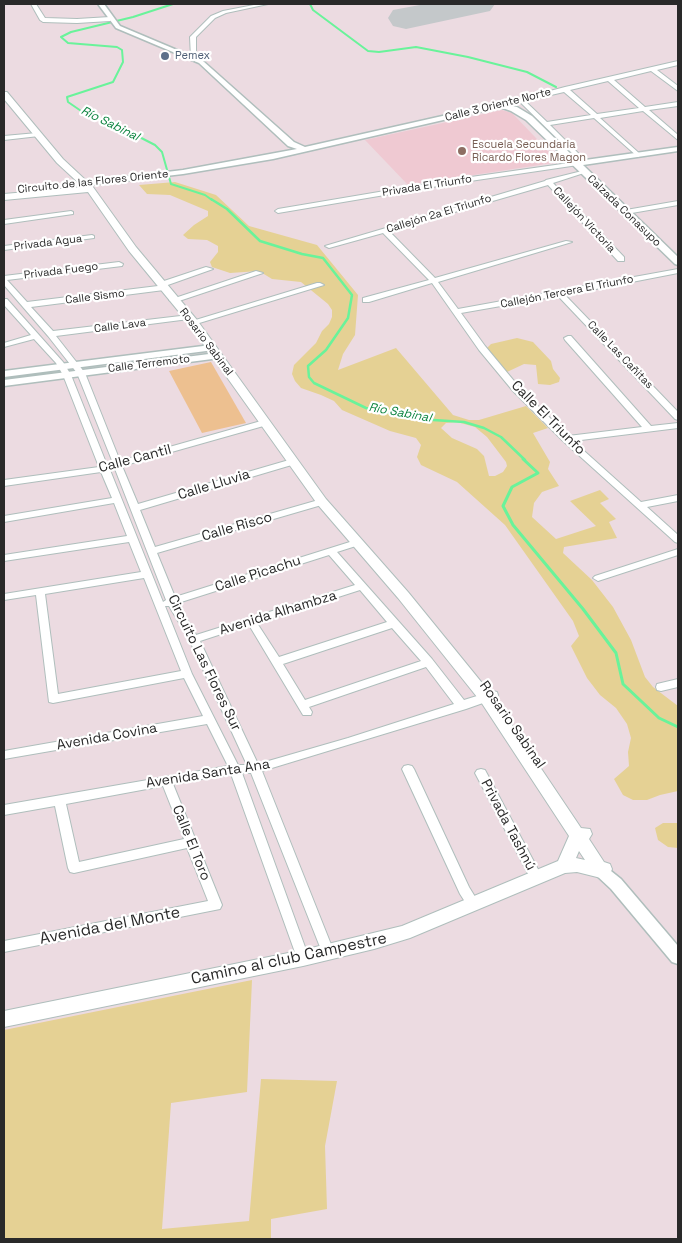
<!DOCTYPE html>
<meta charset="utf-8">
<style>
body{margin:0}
#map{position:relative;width:682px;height:1243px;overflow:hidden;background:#ecdbe1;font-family:"Space Grotesk",sans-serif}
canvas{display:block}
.frame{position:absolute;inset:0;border:5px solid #292929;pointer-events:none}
</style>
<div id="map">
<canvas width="682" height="1243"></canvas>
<div class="frame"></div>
</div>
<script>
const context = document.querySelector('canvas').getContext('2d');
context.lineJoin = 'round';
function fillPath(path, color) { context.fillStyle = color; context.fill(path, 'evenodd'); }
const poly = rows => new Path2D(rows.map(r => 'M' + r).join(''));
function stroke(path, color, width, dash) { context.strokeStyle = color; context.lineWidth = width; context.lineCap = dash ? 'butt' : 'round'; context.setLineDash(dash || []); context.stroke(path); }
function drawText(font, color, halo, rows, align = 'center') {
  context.font = font + ' "Space Grotesk",sans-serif'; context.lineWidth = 4.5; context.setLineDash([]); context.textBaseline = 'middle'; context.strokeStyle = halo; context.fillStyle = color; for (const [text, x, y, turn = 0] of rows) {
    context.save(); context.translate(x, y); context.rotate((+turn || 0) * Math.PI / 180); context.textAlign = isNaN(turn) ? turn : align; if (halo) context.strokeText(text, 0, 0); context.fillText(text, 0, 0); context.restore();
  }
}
fillPath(poly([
 [502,110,512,113,559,162,408,185,365,140]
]), '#efc9d2');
fillPath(poly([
 [175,182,216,195,249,226,317,245,358,295,355,335,343,354,338,370,396,348,453,415,469,420,479,420,526,406,548,428,533,433,550,462,548,469,559,486,542,492,534,503,532,517,556,539,596,526,570,501,600,490,609,499,600,503,616,519,609,522,617,538,564,547,563,553,592,580,613,607,631,640,645,677,653,687,678,706,678,791,660,795,647,800,633,800,623,795,614,779,629,766,628,752,631,738,627,724,616,708,600,695,587,678,571,646,579,636,573,621,505,525,457,482,421,465,417,457,421,445,416,438,390,431,342,410,334,401,321,395,301,388,295,381,292,374,294,365,316,343,322,331,329,324,332,317,332,310,328,304,301,282,272,279,259,271,230,273,212,267,210,262,218,252,218,246,207,240,188,239,183,235,194,225,208,216,208,211,170,195,147,194,139,185],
 [457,422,475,427,487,437,506,462,507,466,503,472,495,476,489,476,484,456,477,449,452,438,441,428,446,423],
 [517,338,533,342,551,361,553,369,560,378,559,382,550,385,538,384,536,365,524,364,507,372,486,349,491,344],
 [663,823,678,823,678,848,668,847,658,840,655,828],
 [252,980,247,1092,171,1103,162,1229,249,1221,261,1079,337,1081,325,1146,327,1209,271,1219,271,1239,4,1239,4,1030]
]), '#e5d194');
fillPath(poly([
 [211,362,246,423,202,433,169,371]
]), '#edc090');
stroke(poly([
 [173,4,133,17,71,32,61,37,68,43,117,47,122,50,123,62,113,82,67,97,68,102,87,115,114,124,155,145,162,152,171,184,205,195,212,200],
 [310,4,313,10,368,51,379,52,416,47,468,57,527,72,556,87]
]), '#69f39a', 2);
stroke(poly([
 [211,199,227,209,260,241,302,254,323,258,352,295,348,318,326,350,308,366,309,377,314,383,366,408,418,419,464,422,484,428,501,437,525,460]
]), '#69f39a', 2.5);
stroke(poly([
 [523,459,538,473,512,487,503,506,513,525,583,609,616,653,623,684,659,718,678,727]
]), '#69f39a', 3);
fillPath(poly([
 [436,4,453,4,459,9,452,13,436,4]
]), '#c4c8ca');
fillPath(poly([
 [425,4,495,4,490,11,406,29,393,26,388,18,393,10,425,4]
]), '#c4c8ca');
const minor = poly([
 [31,4,36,4,45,18,77,19,110,17,113,19,110,21,77,23,43,22,40,20,31,4],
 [259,4,268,4,226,13,215,18,196,37,196,57,191,58,190,37,211,16,223,11,259,4],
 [678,61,678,65,657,70,678,86,678,91,651,71,614,80,645,107,678,102,678,106,649,110,678,135,678,140,643,111,600,118,640,154,641,155,638,157,594,118,550,125,587,162,582,163,520,102,500,107,497,105,565,87,678,61],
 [608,81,639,108,597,114,570,90,608,81],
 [564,92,591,115,547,122,525,101,564,92],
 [37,133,40,135,39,136,4,140,4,136,37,133],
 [576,162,578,163,578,165,450,184,278,213,275,211,278,209,450,180,576,162],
 [582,171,587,172,553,183,624,257,624,261,618,261,548,185,389,231,435,278,566,241,572,242,438,282,458,309,678,269,678,273,565,295,678,412,678,420,675,419,558,296,461,313,485,346,519,387,568,436,642,427,565,340,564,338,568,336,571,336,651,426,678,423,678,428,573,441,641,502,678,495,678,501,647,507,678,535,678,543,675,542,563,441,513,391,479,350,432,283,369,302,363,302,363,298,429,280,383,233,329,248,325,246,545,181,546,180,582,171],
 [678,201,678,205,626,214,623,212,626,210,678,201],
 [71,211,73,212,73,214,4,224,4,220,71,211],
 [92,235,94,236,94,238,4,250,4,246,92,235],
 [119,262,123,264,122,266,7,280,27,302,158,286,158,283,206,267,213,269,165,286,168,288,164,290,31,307,53,331,189,315,193,317,189,319,56,336,85,373,120,461,261,421,264,420,268,423,267,425,122,466,138,504,289,460,292,459,296,462,295,464,140,510,155,547,322,499,327,502,325,504,157,553,175,597,353,541,359,541,361,543,359,545,337,552,432,659,464,700,493,691,497,692,498,695,497,698,466,709,262,771,334,952,332,956,328,958,324,956,322,952,251,773,242,773,309,958,307,962,303,964,299,962,297,958,231,774,173,784,222,905,220,909,4,952,4,941,208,901,187,848,74,873,70,872,68,868,55,806,4,815,4,805,228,766,207,724,4,759,4,751,203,716,184,678,53,703,49,702,36,595,4,600,4,594,141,572,129,542,4,561,4,555,127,536,114,503,4,522,4,516,112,498,101,472,4,486,4,480,99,467,63,375,56,363,34,339,4,347,4,343,31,335,4,305,4,299,7,299,63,362,71,375,107,465,113,463,77,373,48,336,4,285,4,276,119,262],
 [115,469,166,600,163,602,110,470,115,469],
 [329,555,355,585,196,635,178,603,329,555],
 [144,578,181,671,58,694,45,594,144,578],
 [360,590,387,622,279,657,257,623,360,590],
 [165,606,169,606,189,639,247,765,238,765,192,674,165,606],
 [249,625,303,715,311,715,312,712,309,707,426,667,454,704,348,738,258,764,200,641,249,625],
 [392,628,421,661,305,700,283,664,392,628],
 [163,786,184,839,79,862,66,804,163,786],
 [256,271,263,273,176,302,173,302,169,300,256,271],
 [317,283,320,283,324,285,196,324,190,324,189,322,317,283],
 [678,549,678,555,598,581,593,578,595,576,678,549],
 [678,679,678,687,661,691,657,690,656,687,657,684,678,679],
 [408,765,412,766,414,769,469,887,477,900,479,904,477,908,473,909,469,908,460,894,402,769,404,766,408,765],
 [481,769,485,770,540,873,542,877,540,881,536,882,532,881,475,773,477,770,481,769]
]);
const tertiary = poly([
 [98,4,104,4,120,26,203,61,294,142,305,147,500,103,517,107,532,116,578,161,678,147,678,151,583,165,678,257,678,265,675,264,526,120,511,111,500,107,273,159,183,174,81,186,80,184,84,182,183,170,297,149,288,146,199,63,116,28,98,4],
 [211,345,216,348,214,350,4,377,4,371,211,345],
 [217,353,220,354,220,358,4,386,4,380,217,353],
 [601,865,606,867,621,879,678,946,678,964,672,962,611,889,596,875,594,871,596,867,601,865]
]);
const secondary = poly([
 [4,92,7,92,63,159,93,187,136,247,197,320,326,499,408,592,491,694,581,828,590,829,592,834,589,839,604,862,610,864,612,869,610,874,601,878,577,872,565,873,410,938,374,949,303,966,4,1027,4,1011,303,950,402,926,558,861,569,836,481,702,398,598,318,505,189,324,129,251,88,192,4,200,4,194,83,187,57,163,4,99,4,92],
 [579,851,585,860,576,858,579,851]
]);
stroke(minor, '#afbebc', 2);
stroke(tertiary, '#afbebc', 3);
stroke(secondary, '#afbebc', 2);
fillPath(minor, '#fff');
fillPath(tertiary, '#fff');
fillPath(secondary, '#fff');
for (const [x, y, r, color] of [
 [165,56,5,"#5c6f8a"],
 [462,151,5,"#8d6e63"]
]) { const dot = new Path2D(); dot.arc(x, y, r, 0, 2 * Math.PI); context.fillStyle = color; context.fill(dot); stroke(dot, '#fff', 2); }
drawText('11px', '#4e5e75', '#fff', [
 ["Pemex",175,56]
], 'left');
drawText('11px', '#292929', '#fff', [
 ["Calle 3 Oriente Norte",498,105,-14],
 ["Circuito de las Flores Oriente",93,182,-6],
 ["Privada El Triunfo",427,186,-9],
 ["Calzada Conasupo",624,211,44],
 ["Callejón 2a El Triunfo",439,214,-17],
 ["Callejón Victoria",584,220,47],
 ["Privada Agua",48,243,-7],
 ["Privada Fuego",61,271,-7],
 ["Callejón Tercera El Triunfo",567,292,-11],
 ["Calle Sismo",95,297,-7],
 ["Calle Lava",120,326,-7],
 ["Rosario Sabinal",206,342,53],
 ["Calle Las Cañitas",620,355,46],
 ["Calle Terremoto",149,364,-7]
]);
drawText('11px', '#785e54', '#fff', [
 ["Escuela Secundaria",472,145],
 ["Ricardo Flores Magon",472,158]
], 'left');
drawText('italic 12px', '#0a833e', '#fff', [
 ["Río Sabinal",110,124,26],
 ["Río Sabinal",400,413,10]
]);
drawText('14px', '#292929', '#fff', [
 ["Calle El Triunfo",548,418,45],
 ["Calle Cantil",135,459,-15],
 ["Calle Lluvia",214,485,-17],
 ["Calle Risco",237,527,-16],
 ["Calle Picachu",258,574,-18],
 ["Avenida Alhambza",278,613,-17],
 ["Circuito Las Flores Sur",204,663,64],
 ["Rosario Sabinal",512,725,55],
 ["Avenida Covina",107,737,-10],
 ["Avenida Santa Ana",208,774,-9],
 ["Privada Tashnú",508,825,62],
 ["Calle El Toro",191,843,68]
]);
drawText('16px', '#292929', '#fff', [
 ["Avenida del Monte",110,926,-11],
 ["Camino al club Campestre",289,959,-12]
]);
</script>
